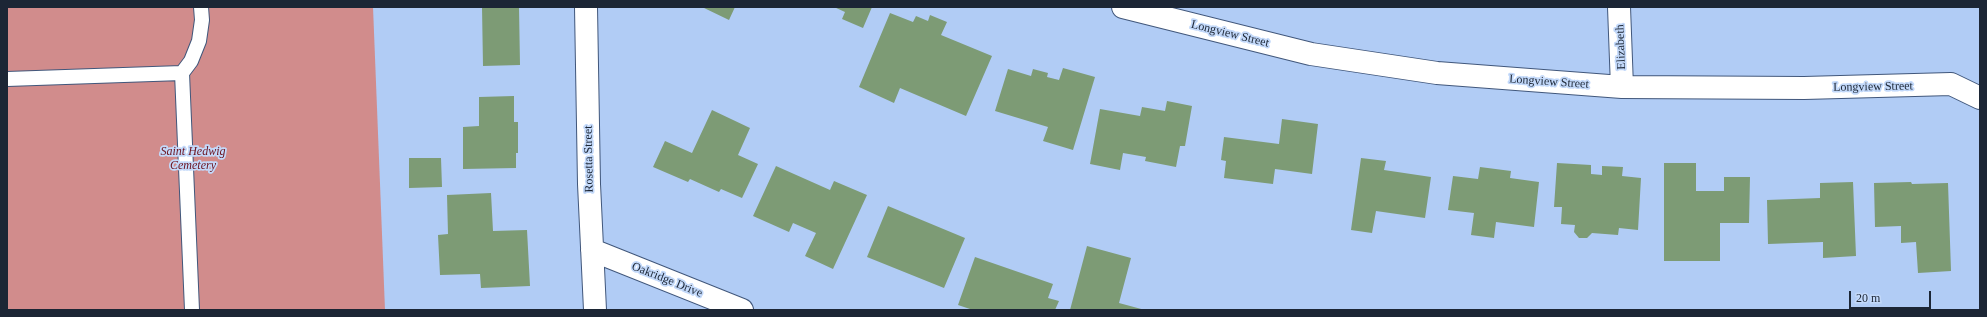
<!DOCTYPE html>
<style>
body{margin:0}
#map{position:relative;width:1987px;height:317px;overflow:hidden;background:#b1ccf5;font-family:"Times New Roman",serif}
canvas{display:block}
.frame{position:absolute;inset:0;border:8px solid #1c2635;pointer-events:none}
.scale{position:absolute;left:1849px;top:291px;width:82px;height:18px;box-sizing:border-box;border:2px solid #1c2635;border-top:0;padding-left:5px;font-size:12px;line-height:14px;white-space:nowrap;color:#1c2635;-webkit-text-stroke:3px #c3d9fa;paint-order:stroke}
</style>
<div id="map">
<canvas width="1987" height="317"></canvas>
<div class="frame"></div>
<div class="scale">20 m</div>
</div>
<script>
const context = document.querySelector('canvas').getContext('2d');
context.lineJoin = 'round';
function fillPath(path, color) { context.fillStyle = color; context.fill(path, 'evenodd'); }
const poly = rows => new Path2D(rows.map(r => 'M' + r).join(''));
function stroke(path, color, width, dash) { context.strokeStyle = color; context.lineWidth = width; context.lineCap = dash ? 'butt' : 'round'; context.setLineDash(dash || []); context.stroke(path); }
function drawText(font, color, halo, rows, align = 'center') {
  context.font = font + ' "Times New Roman",serif'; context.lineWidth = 3.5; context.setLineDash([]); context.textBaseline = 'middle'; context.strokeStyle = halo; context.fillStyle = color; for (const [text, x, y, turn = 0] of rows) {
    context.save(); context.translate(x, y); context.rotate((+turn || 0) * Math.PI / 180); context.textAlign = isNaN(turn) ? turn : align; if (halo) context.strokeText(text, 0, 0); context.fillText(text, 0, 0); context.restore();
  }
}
fillPath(poly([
 [7,7,373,7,385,310,7,310]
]), '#d18c8c');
fillPath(poly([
 [482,7,519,7,520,65,483,66],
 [702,7,735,7,729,20],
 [834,7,872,7,863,28,842,19,845,12],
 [890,13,913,22,916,16,928,21,930,15,947,22,941,35,992,56,966,116,900,88,894,103,859,87],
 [1063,68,1095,77,1073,150,1043,141,1048,127,995,111,1008,69,1031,76,1033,69,1048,73,1047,77,1059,80],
 [514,96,514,122,518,122,518,153,516,153,516,168,463,169,463,127,479,126,479,97],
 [1167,101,1192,106,1185,146,1180,146,1176,167,1145,161,1146,157,1123,153,1120,170,1090,164,1100,109,1140,116,1142,107,1165,111],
 [712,110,750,128,738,155,758,164,742,198,721,189,719,192,690,179,688,182,653,167,665,141,692,153],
 [1282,119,1318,124,1312,174,1275,169,1273,184,1224,178,1226,161,1221,160,1224,137,1279,144],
 [409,158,441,158,442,187,409,188],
 [1361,158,1386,161,1384,170,1431,177,1425,218,1376,211,1372,233,1351,230],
 [1557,163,1591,165,1591,174,1602,175,1602,166,1623,167,1622,176,1641,178,1638,230,1619,228,1618,235,1592,233,1587,238,1579,238,1574,232,1575,225,1561,224,1562,207,1554,207],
 [1664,163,1696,163,1696,191,1724,191,1724,177,1750,177,1749,223,1720,223,1720,261,1664,261],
 [776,166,830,190,834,181,867,195,833,269,805,256,816,233,793,223,789,232,753,216],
 [1480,167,1511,171,1510,178,1539,182,1534,227,1496,222,1494,238,1471,235,1474,213,1448,210,1453,176,1478,179],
 [1853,182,1856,256,1823,258,1823,242,1768,244,1767,200,1820,198,1820,183],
 [1911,182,1912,184,1948,183,1951,271,1918,273,1916,242,1901,243,1901,226,1875,227,1874,183],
 [491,193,493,231,527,230,530,286,481,288,480,274,440,275,438,235,448,234,447,195],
 [888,206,965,238,944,288,867,257],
 [1087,246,1131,258,1119,303,1145,310,1070,310],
 [975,257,1053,284,1048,298,1059,301,1055,310,973,310,958,305]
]), '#7d9b75');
const lane = poly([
 [182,73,192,310],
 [7,79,182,73,191,61,199,41,202,20,201,7]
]);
const street = poly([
 [586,7,589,184,595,310],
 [1123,7,1311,54,1437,73,1622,87,1804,88,1951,84,1980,98],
 [1619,7,1622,87],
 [592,250,742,310]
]);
stroke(lane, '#41577b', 16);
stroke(street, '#41577b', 24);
stroke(lane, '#fff', 14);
stroke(street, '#fff', 22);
drawText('12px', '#1c2635', '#c3d9fa', [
 ["Longview Street",1230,34,14],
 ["Elizabeth",1621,47,-92],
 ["Longview Street",1549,82,4],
 ["Longview Street",1873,87,-1],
 ["Rosetta Street",589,159,-91],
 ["Oakridge Drive",667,280,22]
]);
drawText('italic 12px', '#6c131f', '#c3d9fa', [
 ["Saint Hedwig",193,152],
 ["Cemetery",193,166]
]);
</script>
